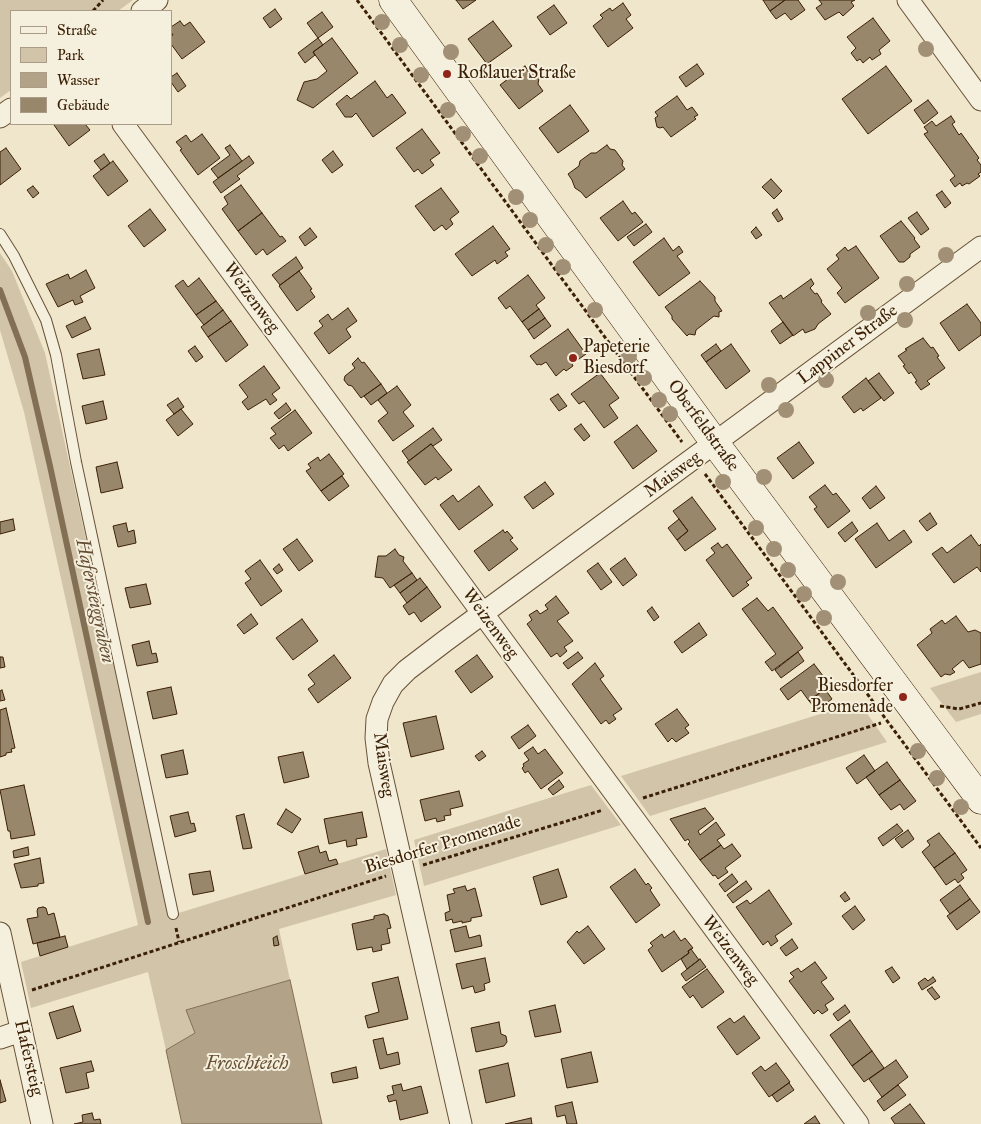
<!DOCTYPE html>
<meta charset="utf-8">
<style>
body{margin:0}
#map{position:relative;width:981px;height:1124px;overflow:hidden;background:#f0e6cb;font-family:"IM FELL Great Primer",serif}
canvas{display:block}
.legend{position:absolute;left:10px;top:10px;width:162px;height:115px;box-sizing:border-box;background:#f5efdd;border:1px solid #ab9c87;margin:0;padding:6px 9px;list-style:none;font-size:15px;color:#3b2005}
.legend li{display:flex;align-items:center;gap:10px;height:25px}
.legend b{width:25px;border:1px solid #ab9c87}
</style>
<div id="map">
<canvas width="981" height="1124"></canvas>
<ul class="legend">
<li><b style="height:6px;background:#f5efdd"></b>Straße</li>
<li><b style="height:14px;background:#d1c4a9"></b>Park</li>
<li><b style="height:14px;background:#b2a388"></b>Wasser</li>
<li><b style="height:14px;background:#99876c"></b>Gebäude</li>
</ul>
</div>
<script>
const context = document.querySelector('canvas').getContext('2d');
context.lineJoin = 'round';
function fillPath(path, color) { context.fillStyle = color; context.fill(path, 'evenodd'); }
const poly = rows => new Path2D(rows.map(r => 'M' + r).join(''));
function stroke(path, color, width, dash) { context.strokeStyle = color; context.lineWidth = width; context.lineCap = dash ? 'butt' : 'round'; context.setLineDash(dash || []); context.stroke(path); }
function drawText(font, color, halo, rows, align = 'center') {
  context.font = font + ' "IM FELL Great Primer",serif'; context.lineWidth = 4; context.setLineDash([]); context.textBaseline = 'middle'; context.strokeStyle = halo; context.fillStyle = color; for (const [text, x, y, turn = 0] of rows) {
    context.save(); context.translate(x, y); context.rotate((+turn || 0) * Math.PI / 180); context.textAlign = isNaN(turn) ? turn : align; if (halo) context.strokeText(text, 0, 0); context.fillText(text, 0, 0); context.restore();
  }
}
fillPath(poly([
 [0,0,133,0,118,11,11,11,11,90,0,98],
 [0,253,12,271,45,353,169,916,386,849,396,895,279,929,290,980,187,1010,195,1033,166,1050,148,972,31,1008,21,962,138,925,24,412,0,330],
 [981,672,981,714,956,722,930,688],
 [859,702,887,742,650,816,621,776],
 [591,785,621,825,424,886,414,840]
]), '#d1c4a9');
const water = poly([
 [290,980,322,1124,182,1124,166,1050,195,1033,186,1010,290,980]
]);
fillPath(water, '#b2a388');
stroke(water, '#826f54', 1);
stroke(poly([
 [0,290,25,357,50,466,148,922]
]), '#826f54', 6);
const building = poly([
 [456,0,476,0,463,9,456,0],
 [763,0,785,0,770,11,763,0],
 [785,0,798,0,805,10,791,20,785,13,776,19,770,11,785,0],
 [819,0,855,0,851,2,854,6,843,16,839,12,825,20,816,8,822,4,819,0],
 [623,3,631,15,626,19,633,28,608,47,593,26,603,18,600,15,610,8,612,11,623,3],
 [554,5,567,23,550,35,537,17,554,5],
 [275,9,282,19,270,28,263,18,275,9],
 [322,12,333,27,318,38,307,23,322,12],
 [873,18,890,41,879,50,881,54,872,60,870,57,863,63,860,59,857,61,851,53,856,48,847,37,873,18],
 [180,21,184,26,190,22,205,42,182,59,171,44,171,36,173,35,171,32,171,27,180,21],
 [493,21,512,46,487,64,468,39,493,21],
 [318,38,323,45,313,52,315,55,305,63,298,53,318,38],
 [332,38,358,73,313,108,297,100,304,82,317,79,327,71,313,52,332,38],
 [697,64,704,74,686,87,679,77,697,64],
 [525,66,530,74,536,74,539,78,538,84,543,91,519,109,500,85,525,66],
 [886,66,912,101,868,134,842,99,886,66],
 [177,73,186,86,178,92,171,82,171,77,177,73],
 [375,81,387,98,392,94,406,113,373,137,356,113,352,117,345,117,336,104,347,95,351,99,375,81],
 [677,96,687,110,692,107,698,115,694,117,696,119,671,137,663,127,660,128,657,127,655,118,658,116,655,112,677,96],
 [928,100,938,113,924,124,914,110,928,100],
 [570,105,589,131,558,153,539,128,570,105],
 [951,116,955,122,952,124,959,135,961,133,979,158,977,160,981,165,981,172,978,174,980,176,969,184,967,183,962,186,960,183,955,187,950,180,955,176,924,134,928,132,924,127,932,121,936,126,951,116],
 [56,124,85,124,90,130,69,146,54,125,56,124],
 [422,129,440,153,430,160,434,165,422,174,418,169,414,172,396,148,422,129],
 [202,134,220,158,198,175,180,150,182,149,176,142,186,135,191,142,202,134],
 [230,145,242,161,218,178,211,169,230,155,225,148,230,145],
 [607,145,610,149,615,150,623,161,622,165,625,169,586,198,581,192,575,188,572,180,568,174,579,166,580,161,591,153,596,153,607,145],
 [6,148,21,169,0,185,0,152,6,148],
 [333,151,343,165,332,173,322,160,333,151],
 [104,154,110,163,101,170,94,161,104,154],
 [249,156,254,163,237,176,240,179,221,193,213,182,249,156],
 [113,161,128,181,108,196,93,176,113,161],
 [771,179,782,191,774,199,762,187,771,179],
 [241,185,262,213,238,231,222,209,228,204,224,197,241,185],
 [33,186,39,193,33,198,27,190,33,186],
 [441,188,459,212,450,219,453,224,446,230,442,225,434,231,415,206,441,188],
 [942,191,951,203,945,208,936,195,942,191],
 [623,201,632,214,635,212,643,222,618,241,600,218,623,201],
 [150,209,166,230,144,247,128,226,150,209],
 [777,209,783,219,778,222,772,213,777,209],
 [917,212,929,229,921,235,908,218,917,212],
 [262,213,280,237,282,236,286,241,267,255,263,249,256,255,238,231,262,213],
 [901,221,915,238,914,239,920,247,910,254,910,257,904,262,899,262,880,236,901,221],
 [646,224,652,232,634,246,627,237,646,224],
 [493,226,510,249,505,252,508,256,497,264,495,260,472,276,455,254,493,226],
 [756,227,762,235,756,239,751,232,756,227],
 [310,228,317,237,305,246,299,237,310,228],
 [664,238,673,251,679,246,683,252,677,256,690,273,659,296,633,262,664,238],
 [856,246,879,278,845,303,837,293,842,288,827,269,839,259,836,255,845,247,848,251,856,246],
 [296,257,303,268,280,285,272,275,296,257],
 [86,270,95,288,80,296,83,302,75,305,73,300,58,307,46,284,68,274,70,279,86,270],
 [299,271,312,289,310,290,315,297,297,311,279,286,299,271],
 [528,275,545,298,536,305,539,309,522,322,510,306,506,309,498,298,528,275],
 [199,278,216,301,196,315,175,286,183,280,188,287,199,278],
 [811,279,814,284,810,288,815,294,817,293,822,301,821,302,831,314,818,324,815,329,805,333,803,329,793,336,769,303,781,295,783,299,811,279],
 [700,281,715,297,715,301,722,311,719,312,719,317,714,316,696,330,695,335,689,334,687,336,672,319,672,316,665,307,700,281],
 [216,301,223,310,204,325,196,315,216,301],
 [967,304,981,323,981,335,959,351,940,323,967,304],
 [348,308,357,321,346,329,351,337,329,354,314,333,323,326,319,321,328,314,332,320,348,308],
 [539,309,545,318,528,330,522,322,539,309],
 [223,310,231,321,208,337,201,327,223,310],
 [85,317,91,329,72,338,66,326,85,317],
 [545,318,551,326,534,339,528,330,545,318],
 [231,321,248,345,226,362,208,337,231,321],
 [783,322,793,335,780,344,771,331,783,322],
 [568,329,586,354,572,364,573,366,566,371,564,369,556,376,546,362,541,365,539,364,537,365,530,356,568,329],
 [923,338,931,348,933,347,939,356,937,357,945,368,927,381,930,384,921,390,915,382,917,381,911,372,909,374,903,366,905,365,898,356,907,350,905,349,923,338],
 [716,344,721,351,706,362,701,355,716,344],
 [731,344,750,371,726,389,706,362,731,344],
 [195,346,203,357,196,362,188,351,195,346],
 [99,349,105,375,83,379,77,354,99,349],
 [358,358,362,363,364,362,381,384,361,398,352,386,348,385,344,380,345,376,355,368,352,364,358,358],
 [264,366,280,388,272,394,277,400,270,405,266,399,248,410,242,402,248,397,239,385,264,366],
 [600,373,619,398,609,405,618,418,604,428,584,401,579,404,571,394,600,373],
 [879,373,894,393,884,401,868,381,879,373],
 [866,378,881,398,863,411,861,408,854,413,842,397,866,378],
 [381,384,387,393,371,405,364,396,381,384],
 [397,386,411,405,403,412,414,426,393,441,378,421,388,413,378,400,397,386],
 [558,394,567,406,559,411,550,399,558,394],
 [178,398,184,407,174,414,167,405,178,398],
 [103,401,107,419,86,424,82,406,103,401],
 [286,403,291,410,279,419,274,413,286,403],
 [181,409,193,424,178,436,166,420,181,409],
 [295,410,312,433,288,451,284,445,279,449,270,438,276,434,271,428,295,410],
 [581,424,590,436,584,441,574,429,581,424],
 [637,425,657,451,633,469,614,442,637,425],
 [433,428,442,440,433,446,431,444,409,461,402,451,433,428],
 [799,442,814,463,793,479,777,458,799,442],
 [431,444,452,470,438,480,436,477,425,485,407,462,431,444],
 [329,454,344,474,321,491,306,471,311,468,308,464,318,457,320,461,329,454],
 [117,462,123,488,101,493,96,467,117,462],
 [342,476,349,486,329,501,321,491,342,476],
 [545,482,554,494,533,509,524,497,545,482],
 [825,485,833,495,836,493,850,511,828,528,814,509,817,507,809,497,825,485],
 [479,486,493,505,459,530,440,505,453,495,458,502,479,486],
 [876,486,885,498,870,509,862,498,876,486],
 [692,497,716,529,685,551,677,540,688,531,673,511,692,497],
 [930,513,937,524,927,531,919,521,930,513],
 [13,519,15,530,0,534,0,522,13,519],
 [679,519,688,531,677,540,668,528,679,519],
 [852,522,858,531,845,542,838,533,852,522],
 [126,523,128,532,134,530,136,543,118,547,113,526,126,523],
 [877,523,889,541,904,530,912,542,876,568,855,539,877,523],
 [503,530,505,533,507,531,513,538,510,540,518,549,489,571,474,551,503,530],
 [971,535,979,546,981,544,981,572,977,567,954,583,932,554,942,547,947,553,971,535],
 [297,539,313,561,299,571,283,549,297,539],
 [718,543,722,548,727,544,752,578,746,582,749,585,733,597,706,560,715,553,711,548,718,543],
 [395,549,399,555,404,557,403,561,412,573,390,588,383,578,375,577,378,556,386,556,395,549],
 [625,558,637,575,623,586,610,569,625,558],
 [260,560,282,591,261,606,245,583,251,579,245,571,260,560],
 [598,563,612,582,601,590,587,571,598,563],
 [279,564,283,570,277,574,273,569,279,564],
 [412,573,417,580,400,593,394,585,412,573],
 [420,578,427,587,407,603,400,593,420,578],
 [146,584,151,604,130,608,125,588,146,584],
 [427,587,441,607,421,622,414,612,409,615,403,606,427,587],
 [556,596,569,613,557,621,573,641,564,647,567,651,560,657,557,653,551,657,527,624,532,620,529,615,537,610,540,614,548,609,545,605,556,596],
 [757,598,768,611,773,607,803,648,772,671,765,662,776,654,742,609,757,598],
 [652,607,659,617,654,621,647,611,652,607],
 [251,614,258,624,244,634,237,625,251,614],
 [956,616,968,632,975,630,981,633,981,664,969,668,963,660,952,669,955,672,950,675,945,674,941,677,917,645,932,633,930,629,942,620,945,624,956,616],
 [302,619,318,641,293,660,276,638,302,619],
 [699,623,707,635,682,653,674,642,699,623],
 [149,641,152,654,156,653,158,662,137,666,132,645,149,641],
 [578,652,583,658,568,669,563,663,578,652],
 [798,652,804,661,781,678,775,670,798,652],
 [334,655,351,678,318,703,308,689,315,684,308,675,334,655],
 [477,655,493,677,471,693,455,671,477,655],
 [0,657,3,657,5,667,0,668,0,657],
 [595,663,604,676,600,679,622,709,613,715,616,719,609,724,606,720,601,724,572,684,595,663],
 [814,664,827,681,822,685,825,689,809,701,801,690,788,700,780,689,814,664],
 [171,687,177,714,153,719,147,692,171,687],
 [825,689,832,699,817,710,809,701,825,689],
 [2,690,5,700,0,701,0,691,2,690],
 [6,708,15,748,11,749,12,752,6,753,6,755,0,757,0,710,6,708],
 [677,709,689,725,685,728,689,733,676,742,672,738,668,742,655,724,677,709],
 [436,716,444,749,411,757,403,723,436,716],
 [528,725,536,736,519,749,511,737,528,725],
 [533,747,538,754,545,749,563,773,541,789,528,771,525,773,522,768,524,766,523,764,529,760,524,753,533,747],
 [183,750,188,774,166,778,161,755,183,750],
 [482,751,486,756,479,761,475,756,482,751],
 [303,752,309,777,284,783,278,757,303,752],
 [864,755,875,771,857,784,846,768,864,755],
 [887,762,900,780,879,795,866,777,887,762],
 [559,780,564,787,553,795,548,789,559,780],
 [900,780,916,801,904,810,900,804,891,810,879,795,900,780],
 [24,785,35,835,11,839,10,831,8,831,0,790,24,785],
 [459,791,463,806,450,809,451,815,444,816,445,820,437,822,436,818,425,821,420,800,459,791],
 [705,808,714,819,698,831,700,835,716,822,725,835,717,840,721,845,700,860,688,844,690,842,688,839,685,841,670,819,705,808],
 [286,809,301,819,292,833,277,824,286,809],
 [188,812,191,824,194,823,196,831,175,837,170,816,188,812],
 [362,812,367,837,356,839,357,845,347,847,346,840,329,844,324,819,362,812],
 [244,814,252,848,243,849,236,816,244,814],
 [897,824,903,831,883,846,878,838,897,824],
 [908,830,914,839,902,848,895,839,908,830],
 [939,833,955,853,934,868,922,852,930,845,927,841,939,833],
 [732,844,741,856,725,868,728,872,718,879,715,875,713,876,700,860,721,845,724,849,732,844],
 [318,846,320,853,326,851,329,861,336,859,338,864,305,874,298,852,318,846],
 [28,847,29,855,14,858,13,851,28,847],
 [955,853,967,870,961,874,964,878,958,883,955,879,946,885,934,868,955,853],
 [40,858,44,883,38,884,38,886,21,888,14,864,40,858],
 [558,869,567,897,541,905,533,877,558,869],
 [635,869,646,885,648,883,652,888,650,890,660,905,636,923,610,887,635,869],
 [210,871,214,891,193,895,189,874,210,871],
 [732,874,738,882,725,892,719,884,732,874],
 [746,881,752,889,733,903,727,895,746,881],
 [960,885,970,899,950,914,940,900,960,885],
 [465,886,467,891,475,888,482,916,471,918,471,921,462,923,462,921,453,923,452,919,446,921,445,913,450,911,447,895,455,893,453,889,465,886],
 [769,890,792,924,775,936,778,941,771,946,768,941,763,945,736,907,747,900,750,904,769,890],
 [845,892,850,899,845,902,840,896,845,892],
 [970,899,980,912,957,930,947,916,970,899],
 [855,906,865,920,853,930,842,916,855,906],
 [43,907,46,908,48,915,54,913,60,937,33,944,27,919,38,917,37,911,38,908,43,907],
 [384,914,388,916,391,928,387,929,390,943,381,945,382,950,373,952,372,947,357,950,352,924,374,919,374,916,384,914],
 [466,926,469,938,480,935,482,946,455,952,450,930,466,926],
 [588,926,605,949,584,964,567,942,577,931,579,933,588,926],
 [674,931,681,941,685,938,693,948,688,951,689,953,662,972,648,950,653,946,650,943,662,934,664,938,674,931],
 [65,936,68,947,40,956,37,943,65,936],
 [277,936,279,945,274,946,273,938,277,936],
 [792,939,798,948,786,956,780,948,792,939],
 [691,949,699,960,687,969,681,959,689,953,688,951,691,949],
 [485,958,490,982,484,984,485,990,475,993,473,986,462,989,456,964,485,958],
 [700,959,706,967,686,981,681,974,700,959],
 [815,962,827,978,821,982,834,999,825,1005,828,1010,822,1014,818,1010,814,1014,789,981,794,977,790,973,798,968,801,972,815,962],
 [892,967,900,978,893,983,885,971,892,967],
 [707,969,724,992,702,1008,693,995,690,998,682,987,707,969],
 [398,977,408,1019,368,1028,365,1016,379,1012,372,983,398,977],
 [933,977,936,981,922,990,918,983,925,978,928,981,933,977],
 [932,987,940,997,935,1000,927,990,932,987],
 [555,1005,561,1032,535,1037,529,1011,555,1005],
 [845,1005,850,1012,838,1021,833,1014,845,1005],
 [73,1006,81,1031,57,1039,49,1013,73,1006],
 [744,1016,760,1038,737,1055,717,1027,730,1018,734,1023,744,1016],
 [850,1020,872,1051,852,1066,830,1035,850,1020],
 [499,1022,501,1034,506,1036,507,1042,504,1046,476,1052,471,1028,499,1022],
 [383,1038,387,1055,398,1052,400,1064,380,1069,373,1040,383,1038],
 [872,1051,884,1068,864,1082,852,1066,872,1051],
 [591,1052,598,1082,567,1088,561,1059,591,1052],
 [896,1060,908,1077,882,1097,869,1079,896,1060],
 [91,1061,94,1071,86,1073,89,1088,66,1093,60,1068,91,1061],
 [508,1063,515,1096,486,1103,479,1070,508,1063],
 [776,1063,790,1082,769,1097,752,1073,761,1066,765,1071,776,1063],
 [356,1067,358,1078,333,1083,331,1073,356,1067],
 [0,1080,6,1101,0,1103,0,1080],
 [789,1083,794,1090,777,1102,772,1095,789,1083],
 [401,1084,403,1091,421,1086,428,1113,400,1120,396,1100,389,1102,387,1096,394,1094,392,1086,401,1084],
 [898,1085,906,1095,884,1111,877,1101,898,1085],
 [572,1102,577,1124,567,1124,565,1115,557,1117,555,1106,572,1102],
 [910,1104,925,1124,895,1124,891,1118,910,1104],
 [92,1113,94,1120,100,1119,101,1124,74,1124,83,1122,82,1115,92,1113],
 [815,1116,820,1124,804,1124,815,1116],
 [531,1118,532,1124,505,1124,531,1118]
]);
fillPath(building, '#99876c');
stroke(building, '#3b2005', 1);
const lane = poly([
 [0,234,14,256,46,320,56,355,76,462,173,914]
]);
const street = poly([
 [908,0,981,100],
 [142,11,157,0],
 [0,117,11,109],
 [123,124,858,1124],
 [0,933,42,1124],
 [0,1038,21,1031],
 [461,1124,379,763,376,738,377,719,383,702,393,684,407,670,445,641,981,247]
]);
const secondary = poly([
 [393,0,715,443,981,800]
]);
stroke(lane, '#685236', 12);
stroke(street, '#685236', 23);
stroke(secondary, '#3b2005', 29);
stroke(poly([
 [357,0,682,442],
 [93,11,103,0],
 [705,474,981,848],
 [940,706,959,709,981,703],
 [643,798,881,723],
 [423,865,603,810],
 [176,928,179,942],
 [32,990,386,876]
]), '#3b2005', 3, [4, 2.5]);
stroke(lane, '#f5efdd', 10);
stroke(street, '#f5efdd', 21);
stroke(secondary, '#f5efdd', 28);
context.fillStyle = '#a19075';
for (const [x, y] of [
 [382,22],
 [400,45],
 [926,49],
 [451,52],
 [421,75],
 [448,110],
 [463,134],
 [480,156],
 [516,197],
 [530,220],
 [546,245],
 [946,255],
 [563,267],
 [907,284],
 [595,310],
 [868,313],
 [905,320],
 [629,356],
 [644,378],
 [826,380],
 [769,385],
 [659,400],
 [786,410],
 [670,414],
 [764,477],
 [723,482],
 [756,528],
 [774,549],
 [788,570],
 [838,582],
 [804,594],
 [824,618],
 [918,751],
 [937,778],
 [961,807]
]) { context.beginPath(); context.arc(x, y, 8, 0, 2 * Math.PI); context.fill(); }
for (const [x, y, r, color] of [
 [447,74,5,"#8f2418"],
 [573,358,5,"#8f2418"],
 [903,697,5,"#8f2418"]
]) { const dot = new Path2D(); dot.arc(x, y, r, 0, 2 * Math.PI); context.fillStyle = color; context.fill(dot); stroke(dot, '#f5efdd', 2); }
drawText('18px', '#3b2005', '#f5efdd', [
 ["Roßlauer Straße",457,74],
 ["Papeterie",583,348],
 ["Biesdorf",583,369],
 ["Biesdorfer",893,687,"right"],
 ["Promenade",893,708,"right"]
], 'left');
drawText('18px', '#3b2005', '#f5efdd', [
 ["Weizenweg",251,298,54],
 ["Lappiner Straße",848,345,-37],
 ["Oberfeldstraße",703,426,54],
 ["Maisweg",673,475,-36],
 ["Weizenweg",490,624,54],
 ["Maisweg",383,765,82],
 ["Biesdorfer Promenade",443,845,-17],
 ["Weizenweg",730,951,53],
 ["Hafersteig",28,1058,77]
]);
drawText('italic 19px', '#654e33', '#f5efdd', [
 ["Hafersteiggraben",94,601,78],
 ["Froschteich",247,1064]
]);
</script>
